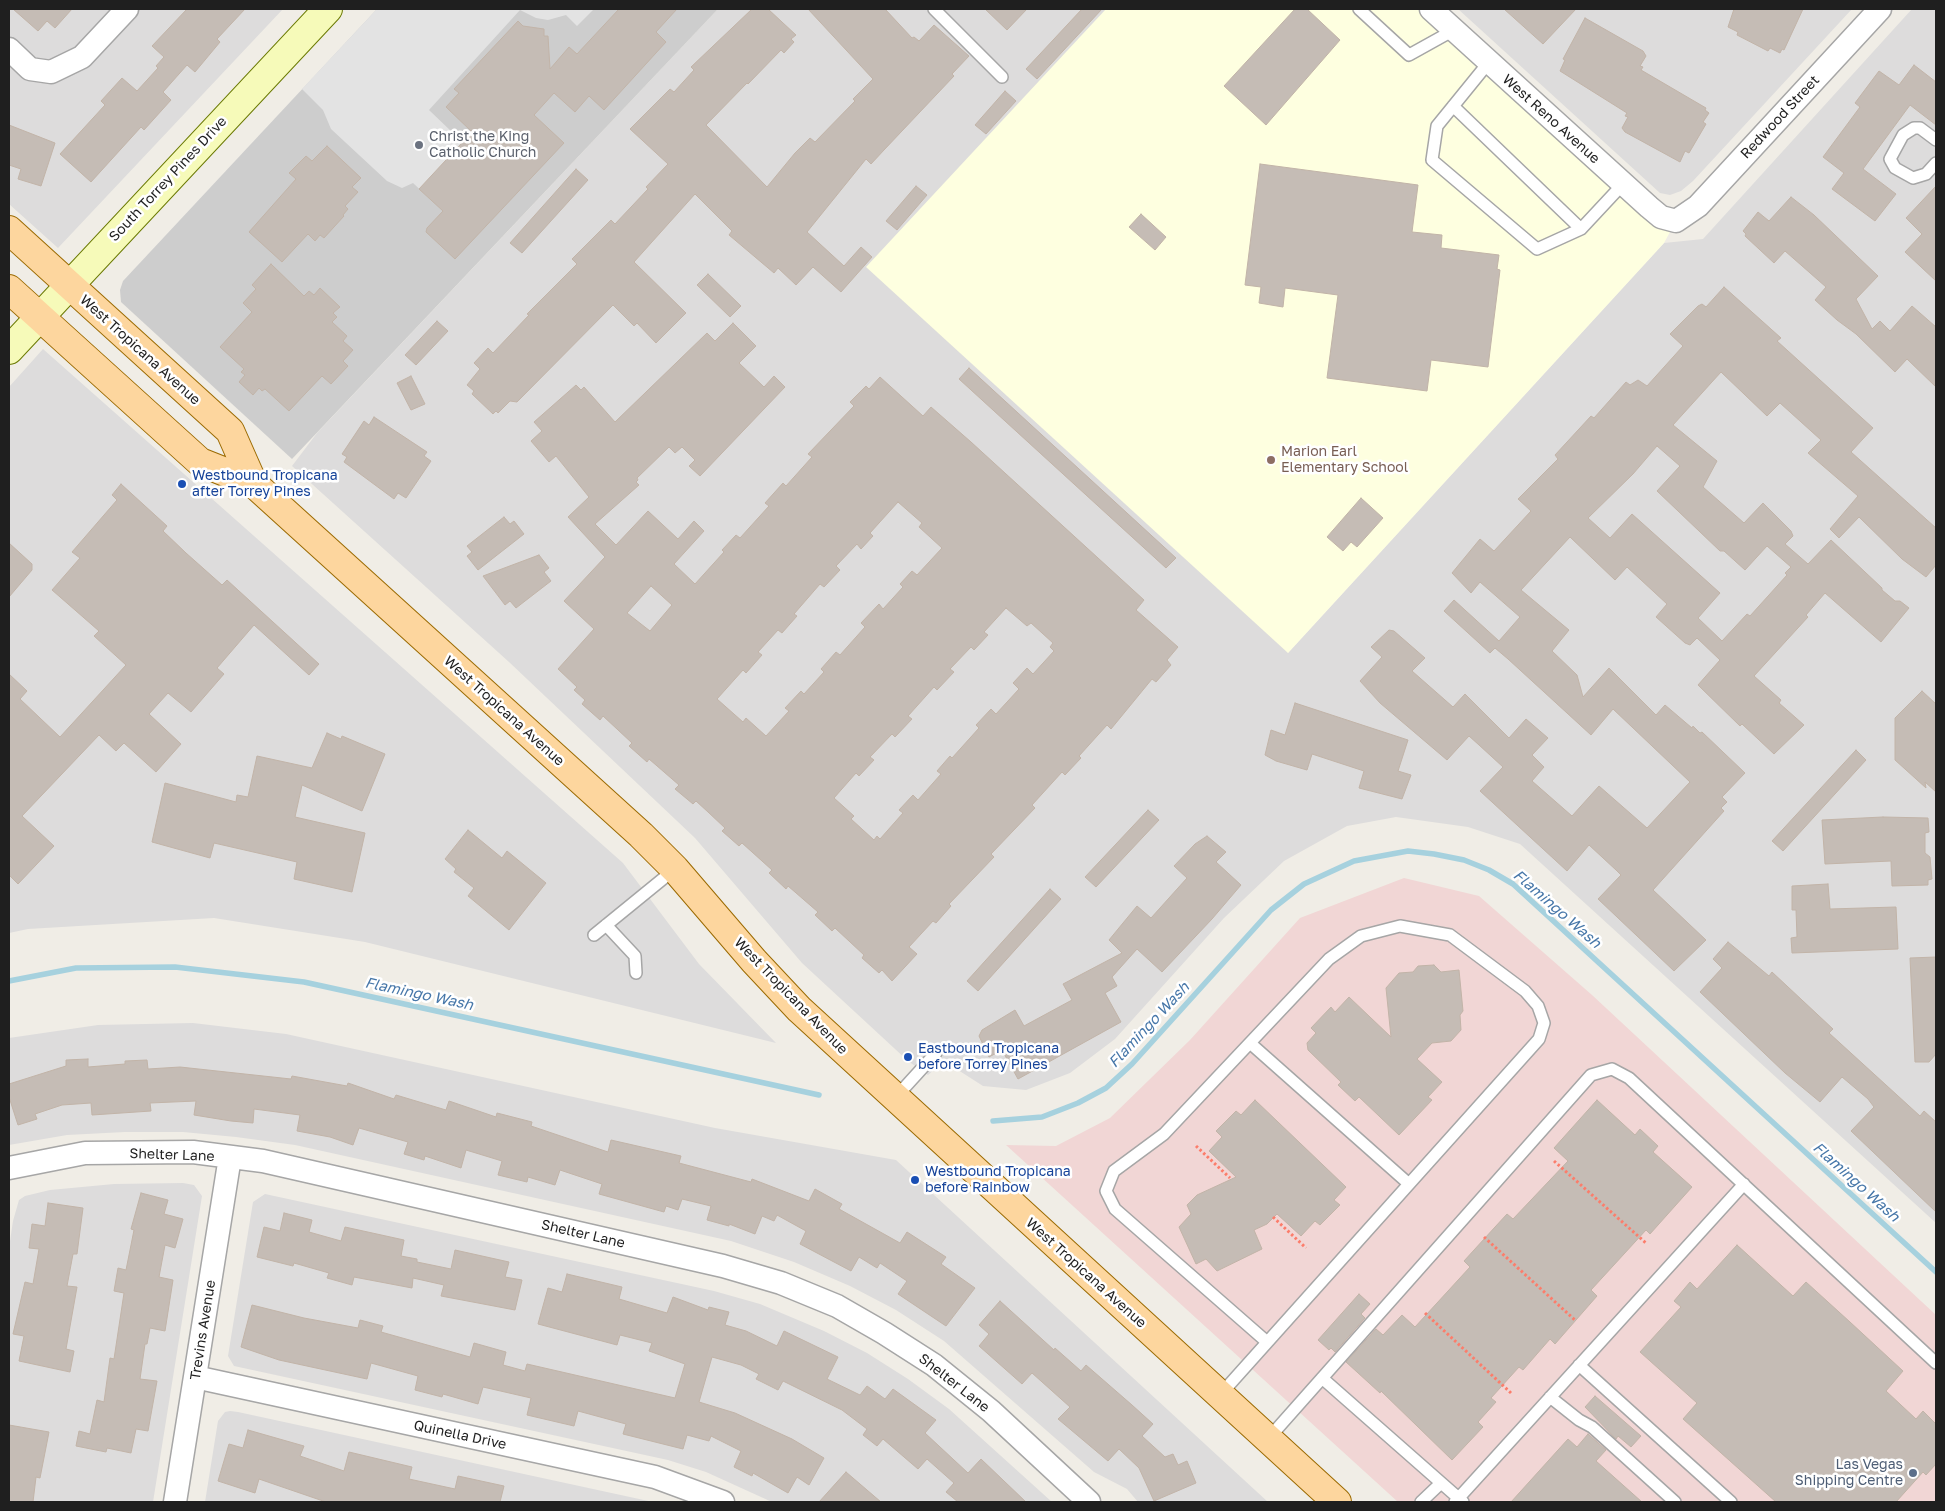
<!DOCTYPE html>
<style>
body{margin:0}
#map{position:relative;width:1945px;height:1511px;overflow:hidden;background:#f0ede6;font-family:"Golos Text",sans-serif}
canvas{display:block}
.frame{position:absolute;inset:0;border:10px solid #1f1f1f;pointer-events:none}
</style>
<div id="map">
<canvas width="1945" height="1511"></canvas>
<div class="frame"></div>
</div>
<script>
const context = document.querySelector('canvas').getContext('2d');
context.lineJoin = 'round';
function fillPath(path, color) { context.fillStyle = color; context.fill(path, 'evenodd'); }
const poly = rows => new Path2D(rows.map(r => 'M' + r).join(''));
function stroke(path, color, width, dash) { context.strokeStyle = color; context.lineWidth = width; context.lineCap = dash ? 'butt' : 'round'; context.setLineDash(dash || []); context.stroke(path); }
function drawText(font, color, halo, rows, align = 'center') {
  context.font = font + ' "Golos Text",sans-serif'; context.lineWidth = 5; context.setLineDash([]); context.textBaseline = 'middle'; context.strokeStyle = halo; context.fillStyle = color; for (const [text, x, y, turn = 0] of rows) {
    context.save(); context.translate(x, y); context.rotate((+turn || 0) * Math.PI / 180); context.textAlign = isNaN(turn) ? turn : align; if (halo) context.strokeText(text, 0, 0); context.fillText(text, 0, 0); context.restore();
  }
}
fillPath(poly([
 [9,9,283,9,58,248,9,204],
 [718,9,1108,9,1288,653,1664,243,1703,239,1912,9,1936,9,1936,1223,1520,844,1468,827,1396,817,1347,826,1284,861,1224,918,1115,1039,1070,1073,1026,1090,983,1086,944,1061,928,1075,908,1061,802,963,695,838,509,662,292,466,317,433],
 [1458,9,1852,9,1693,181,1681,191,1670,195,1660,193],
 [43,349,623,863,699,964,776,1043,365,942,214,918,28,929,9,933,9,387],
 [193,1023,286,1034,715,1128,896,1160,1268,1502,1138,1502,1127,1489,1094,1472,944,1341,896,1310,850,1286,794,1262,731,1241,295,1145,236,1137,183,1132,125,1132,67,1135,9,1145,9,1038,98,1025],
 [183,1183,194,1185,202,1196,153,1502,9,1502,9,1248,13,1221,19,1200,25,1196,50,1190,114,1184],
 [265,1194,714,1291,760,1304,824,1331,867,1353,908,1379,949,1409,1052,1502,772,1502,706,1472,668,1460,234,1366,228,1356,253,1202],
 [230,1411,238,1412,653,1502,205,1502,218,1421,225,1412]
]), '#dddcdc');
fillPath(poly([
 [1404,878,1479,896,1592,995,1936,1315,1936,1502,1398,1502,1006,1145,1056,1146,1110,1118,1190,1040,1300,918]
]), '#f1d6d5');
fillPath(poly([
 [1106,9,1431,9,1676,221,1664,243,1288,653,866,267]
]), '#feffe0');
fillPath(poly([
 [377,9,718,9,292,459,121,302,120,290,123,281]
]), '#cdcdcd');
fillPath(poly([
 [377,9,594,9,577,26,566,15,548,20,536,18,520,10,429,110,475,154,431,200,413,183,402,188,387,181,331,129,323,110,302,89]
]), '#e3e3e3');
stroke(poly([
 [9,981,76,968,175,967,304,982,819,1095],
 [993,1121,1042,1117,1078,1103,1106,1088,1132,1064,1271,910,1304,884,1354,861,1408,851,1434,854,1464,860,1489,870,1513,884,1936,1272]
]), '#a6d1de', 5.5);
const building = poly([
 [13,9,72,9,55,28,47,21,38,31,13,9],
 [187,9,245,9,217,39,220,42,195,72,187,65,163,92,171,100,144,130,141,127,91,182,60,154,105,105,101,101,122,78,137,91,158,68,156,66,164,57,152,46,187,9],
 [619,9,677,9,656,32,666,42,604,110,589,96,575,112,554,93,534,115,564,143,455,259,426,232,427,228,443,211,419,189,472,132,446,107,459,93,454,89,518,21,523,26,544,29,544,36,548,36,550,69,569,47,577,54,619,9],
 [752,9,768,9,796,35,791,39,794,42,784,53,781,50,748,84,747,83,706,125,767,187,795,153,810,138,815,142,855,101,853,99,873,79,808,9,885,9,912,38,914,37,919,41,934,25,969,56,952,74,954,76,884,150,871,164,866,159,807,232,844,266,861,247,872,257,841,292,813,267,796,285,778,268,774,273,729,235,732,231,695,194,634,262,686,313,656,343,637,323,634,326,613,305,517,402,510,401,498,413,496,411,493,414,472,394,474,391,467,385,480,369,474,363,488,348,493,353,529,315,527,314,577,264,572,259,611,220,615,224,648,189,646,187,668,164,630,129,670,89,674,92,694,70,691,67,752,9],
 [985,9,1027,9,1007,30,985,9],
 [1082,9,1102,9,1037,79,1026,69,1082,9],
 [1295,9,1307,9,1340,40,1266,125,1224,86,1295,9],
 [1504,9,1576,9,1543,44,1504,9],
 [1734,9,1803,9,1784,50,1782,49,1780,53,1770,48,1768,51,1737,35,1738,32,1728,27,1734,9],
 [1585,18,1643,51,1646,56,1640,66,1643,67,1641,70,1706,108,1705,110,1709,113,1703,122,1706,124,1689,153,1685,151,1680,162,1625,132,1622,128,1628,117,1625,116,1627,113,1560,71,1565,60,1563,59,1585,18],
 [1914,65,1936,82,1936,125,1910,105,1863,169,1896,194,1875,221,1832,189,1844,173,1823,157,1860,107,1855,103,1879,71,1899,85,1914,65],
 [1005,91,1016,101,986,134,975,125,1005,91],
 [9,125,55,143,41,186,18,179,21,169,9,165,9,125],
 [327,146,361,178,352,187,358,192,345,206,348,209,343,215,344,216,324,238,320,235,315,241,308,234,282,262,249,232,296,179,289,173,306,156,312,161,327,146],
 [1260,164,1418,185,1412,232,1442,235,1441,248,1499,255,1497,269,1500,270,1488,367,1431,360,1427,391,1327,378,1338,295,1285,288,1283,307,1259,303,1261,287,1245,285,1260,164],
 [576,169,588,180,522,253,510,243,576,169],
 [916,186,927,195,897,230,886,221,916,186],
 [1936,186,1936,281,1905,252,1922,234,1906,218,1936,186],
 [1791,197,1814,215,1878,276,1856,299,1872,329,1880,321,1890,331,1912,306,1936,327,1936,387,1907,359,1895,372,1856,334,1837,320,1815,300,1826,287,1785,251,1774,263,1745,236,1746,234,1743,231,1758,212,1769,221,1791,197],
 [1141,214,1166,237,1155,250,1129,227,1141,214],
 [271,264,304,296,309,291,314,295,320,288,340,307,333,313,337,317,332,322,347,336,343,341,353,350,343,361,348,366,331,384,322,376,289,411,265,389,262,391,259,388,253,395,239,382,245,375,241,372,244,369,220,347,252,312,243,303,256,289,252,285,271,264],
 [708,274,741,306,730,317,697,285,708,274],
 [1724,287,1781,338,1777,341,1873,428,1851,452,1936,528,1936,565,1926,577,1902,559,1859,517,1839,538,1830,529,1858,496,1808,453,1821,440,1780,403,1767,416,1721,372,1673,425,1717,461,1703,487,1744,523,1763,503,1791,531,1793,536,1785,544,1808,564,1831,540,1882,588,1882,590,1895,601,1900,601,1909,608,1881,642,1825,593,1806,615,1808,617,1754,676,1781,700,1779,703,1804,725,1774,754,1742,724,1740,726,1698,685,1720,660,1697,638,1690,645,1685,643,1656,617,1667,604,1627,567,1615,580,1570,537,1521,590,1569,630,1552,651,1577,675,1583,697,1609,668,1656,715,1665,705,1692,728,1693,726,1700,733,1702,732,1745,773,1722,797,1727,802,1721,808,1724,811,1653,890,1706,940,1674,971,1598,899,1621,875,1616,870,1589,845,1567,871,1480,791,1503,767,1479,745,1469,736,1447,760,1380,703,1360,681,1382,657,1371,647,1389,630,1394,631,1425,658,1412,671,1453,707,1465,694,1509,738,1526,719,1548,738,1532,755,1544,767,1532,781,1572,816,1599,786,1647,828,1690,782,1613,709,1591,735,1508,659,1495,648,1490,653,1444,611,1454,600,1499,641,1520,617,1480,582,1471,593,1452,573,1480,539,1494,551,1531,511,1518,499,1558,459,1555,455,1591,416,1594,418,1626,382,1630,385,1638,380,1647,386,1683,346,1670,334,1698,306,1702,304,1706,307,1724,287],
 [1657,446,1680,466,1657,491,1720,551,1724,551,1745,570,1767,546,1791,567,1785,573,1787,575,1750,616,1747,614,1722,641,1698,618,1720,593,1632,514,1610,538,1588,518,1633,474,1657,446],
 [437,321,448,331,416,365,405,355,437,321],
 [733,323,756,346,739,363,764,387,774,376,785,387,700,476,689,466,695,460,682,447,675,453,669,447,637,478,638,480,636,482,639,485,595,524,616,545,648,511,678,539,694,521,704,531,674,564,695,584,724,552,722,550,736,535,740,538,769,506,765,503,783,483,786,486,812,457,808,454,854,406,850,402,866,386,869,389,880,377,923,416,931,407,971,442,1144,600,1136,610,1178,647,1167,660,1171,665,1156,682,1152,679,1111,729,1107,725,1079,756,1081,758,1065,775,1062,772,1032,805,1035,808,991,854,994,857,949,904,951,906,936,923,933,921,909,947,917,954,892,981,882,970,879,973,862,958,864,955,835,928,832,931,815,915,818,912,788,886,786,889,769,873,772,870,742,843,739,846,722,831,725,828,708,812,696,801,693,804,675,789,679,785,649,759,647,762,629,746,632,743,603,716,600,720,582,704,585,700,574,690,577,687,558,669,594,629,564,601,605,557,568,517,589,497,556,456,549,462,531,441,542,431,534,422,576,385,581,390,584,387,615,422,707,333,715,341,733,323],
 [898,502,922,523,919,527,942,548,917,575,912,571,900,584,903,587,883,609,879,604,861,623,865,627,840,655,836,652,821,669,824,672,804,694,801,691,785,708,789,711,766,736,746,718,743,722,717,699,743,670,746,673,762,655,758,652,778,630,782,633,797,616,794,614,820,584,824,587,840,570,836,566,857,544,861,549,873,536,870,533,898,502],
 [651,586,672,605,650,631,627,613,651,586],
 [1006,608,1027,626,1031,623,1053,643,1050,647,1054,651,1033,674,1027,668,1013,683,1019,689,996,714,991,709,976,725,979,728,952,758,950,756,937,771,941,774,918,800,913,795,899,810,903,813,880,839,877,836,874,840,851,819,854,816,834,798,856,773,859,776,874,760,870,757,892,734,895,737,912,719,908,716,934,687,937,690,954,672,950,669,971,647,974,650,988,635,984,632,1006,608],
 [969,368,1176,558,1166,568,959,379,969,368],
 [411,376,425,404,411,410,397,383,411,376],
 [374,417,427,452,424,456,431,461,406,498,398,493,394,499,344,462,347,457,342,454,364,421,369,425,374,417],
 [121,484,167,526,163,531,186,553,222,585,227,580,319,664,309,675,254,625,217,668,224,674,191,712,168,693,149,714,181,744,156,772,124,743,116,751,99,735,22,816,54,846,18,884,9,875,9,674,27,691,20,699,60,737,126,665,94,636,99,631,52,590,80,558,72,552,117,500,112,495,121,484],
 [1361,498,1383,518,1357,547,1351,542,1343,551,1327,537,1361,498],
 [504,517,510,524,514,521,524,534,478,570,467,556,472,552,467,546,504,517],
 [9,543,32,564,32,570,9,597,9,543],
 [539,555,549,568,544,572,551,581,516,608,510,601,505,605,483,576,539,555],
 [1922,691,1936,704,1936,792,1925,782,1926,788,1895,760,1895,718,1922,691],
 [1295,703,1408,740,1398,771,1411,775,1402,799,1359,788,1364,771,1312,754,1307,770,1276,761,1265,755,1271,730,1285,735,1295,703],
 [327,733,341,739,342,736,385,754,362,811,302,785,295,817,365,833,352,892,294,879,297,862,214,843,210,858,152,842,165,783,236,802,237,795,248,797,257,756,312,768,327,733],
 [1856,750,1866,760,1783,851,1772,841,1856,750],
 [1148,810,1159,820,1096,887,1085,877,1148,810],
 [1883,817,1928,818,1929,832,1925,833,1925,853,1930,857,1932,879,1928,880,1928,885,1892,886,1891,861,1825,864,1822,820,1883,817],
 [468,830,502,858,507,851,546,883,509,930,468,896,474,888,454,872,456,869,445,859,468,830],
 [1207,836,1226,852,1216,862,1241,885,1212,919,1162,972,1137,949,1112,977,1117,986,1105,993,1121,1022,1018,1079,1002,1050,989,1057,979,1036,982,1030,1015,1010,1024,1026,1072,1000,1063,984,1122,953,1109,940,1137,906,1151,918,1187,878,1174,866,1195,844,1207,836],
 [1828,884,1830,909,1896,907,1898,949,1792,953,1791,938,1797,937,1796,910,1792,910,1792,886,1828,884],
 [1050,889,1061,899,978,991,967,981,1050,889],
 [1728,942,1769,976,1772,972,1833,1029,1829,1033,1920,1116,1924,1111,1936,1122,1936,1212,1851,1131,1874,1107,1868,1099,1842,1077,1820,1102,1785,1073,1700,992,1722,968,1713,959,1728,942],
 [1936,957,1936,1054,1929,1062,1915,1062,1910,958,1936,957],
 [1434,965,1441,972,1459,970,1463,1011,1460,1015,1461,1030,1451,1041,1432,1043,1417,1059,1442,1082,1428,1097,1432,1100,1399,1135,1359,1097,1355,1101,1338,1085,1341,1082,1308,1050,1307,1043,1316,1033,1311,1028,1331,1007,1335,1012,1349,997,1391,1037,1386,988,1399,973,1413,972,1418,966,1434,965],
 [88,1059,88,1067,125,1064,125,1061,147,1060,148,1069,180,1067,291,1079,292,1076,347,1086,348,1083,394,1099,396,1095,446,1110,449,1101,496,1117,497,1113,532,1122,531,1126,608,1152,611,1140,681,1156,679,1163,751,1182,752,1179,809,1201,815,1189,842,1204,839,1209,900,1243,907,1232,946,1257,941,1264,975,1288,946,1326,898,1294,907,1281,880,1263,877,1268,859,1257,851,1271,800,1244,806,1231,777,1215,774,1221,762,1216,755,1234,729,1224,729,1226,707,1220,711,1206,682,1199,678,1210,666,1206,664,1212,599,1194,602,1184,560,1170,555,1185,528,1177,527,1182,498,1175,502,1161,466,1150,461,1168,425,1156,424,1160,404,1154,408,1142,359,1128,353,1145,330,1137,297,1131,300,1115,254,1109,253,1123,231,1121,194,1115,196,1101,150,1103,151,1111,92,1115,91,1103,62,1105,35,1114,37,1119,18,1125,9,1097,9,1084,66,1066,66,1060,88,1059],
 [1255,1100,1346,1187,1334,1200,1340,1205,1320,1225,1315,1221,1301,1236,1277,1214,1267,1224,1254,1230,1262,1249,1217,1271,1206,1259,1196,1264,1179,1227,1191,1214,1187,1205,1197,1195,1236,1177,1209,1151,1222,1137,1216,1131,1236,1111,1241,1115,1255,1100],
 [1597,1100,1635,1135,1640,1129,1658,1146,1653,1152,1692,1187,1650,1234,1646,1230,1591,1290,1597,1296,1555,1344,1550,1339,1523,1370,1519,1367,1491,1398,1496,1402,1478,1422,1483,1427,1452,1460,1381,1391,1380,1393,1346,1362,1376,1329,1383,1335,1402,1315,1415,1327,1470,1267,1464,1261,1495,1227,1507,1214,1513,1219,1568,1161,1554,1148,1597,1100],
 [141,1193,168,1200,164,1214,183,1219,175,1248,165,1245,159,1277,173,1280,165,1331,150,1328,147,1344,145,1344,140,1379,157,1381,148,1431,136,1429,131,1453,107,1448,106,1452,76,1446,79,1431,90,1434,97,1400,104,1402,110,1358,114,1359,124,1293,114,1291,118,1268,126,1270,134,1230,131,1229,141,1193],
 [48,1203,83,1208,77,1254,73,1254,67,1286,77,1287,66,1349,74,1351,70,1372,19,1361,24,1336,13,1334,25,1282,33,1284,39,1249,29,1248,32,1224,45,1226,48,1203],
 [284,1213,312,1220,309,1232,341,1241,345,1227,404,1240,401,1256,417,1259,417,1262,451,1269,455,1250,509,1262,505,1277,522,1280,515,1310,441,1296,444,1285,413,1278,412,1288,354,1277,352,1285,327,1278,329,1273,294,1263,293,1266,257,1257,264,1227,280,1231,284,1213],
 [1737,1245,1793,1296,1806,1282,1850,1322,1903,1371,1886,1391,1916,1419,1923,1411,1936,1424,1936,1464,1926,1475,1923,1472,1896,1502,1776,1502,1683,1419,1697,1403,1640,1352,1681,1307,1674,1301,1690,1282,1697,1289,1737,1245],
 [567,1274,622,1287,619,1299,667,1313,673,1297,708,1310,709,1307,729,1312,725,1325,746,1331,777,1346,784,1331,838,1357,827,1379,860,1395,867,1386,885,1399,893,1389,936,1420,925,1433,968,1473,981,1459,1026,1502,958,1502,946,1492,954,1483,927,1459,918,1469,883,1439,877,1446,863,1435,867,1429,842,1410,783,1381,778,1390,756,1379,759,1374,741,1365,712,1357,699,1402,735,1413,792,1439,824,1458,809,1485,797,1477,788,1493,753,1473,752,1476,734,1467,741,1451,711,1436,709,1441,687,1435,683,1449,623,1434,626,1424,578,1411,574,1426,527,1415,531,1398,483,1387,478,1404,443,1394,442,1397,415,1390,418,1376,371,1363,367,1379,279,1360,241,1347,252,1305,304,1318,358,1328,360,1320,383,1326,381,1332,470,1357,474,1343,506,1352,503,1365,525,1371,527,1364,675,1398,685,1364,649,1351,652,1343,620,1335,617,1345,538,1324,548,1288,562,1292,567,1274],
 [1359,1294,1370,1304,1361,1314,1365,1318,1335,1352,1331,1348,1329,1350,1318,1340,1359,1294],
 [1000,1301,1054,1350,1055,1348,1081,1371,1086,1365,1132,1405,1153,1424,1142,1436,1165,1457,1173,1454,1178,1465,1187,1461,1196,1483,1154,1501,1139,1468,1119,1449,1108,1461,1058,1419,1070,1407,1032,1373,1022,1384,979,1346,989,1334,979,1325,1000,1301],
 [1595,1396,1641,1436,1631,1447,1618,1436,1616,1439,1585,1407,1595,1396],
 [9,1425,49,1432,40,1478,36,1477,33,1502,9,1502,9,1425],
 [248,1430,304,1446,300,1456,344,1471,349,1452,412,1467,409,1479,455,1489,458,1476,504,1486,500,1502,326,1502,259,1479,255,1493,218,1481,229,1444,243,1448,248,1430],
 [1588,1434,1606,1450,1596,1461,1642,1502,1511,1502,1568,1439,1577,1447,1588,1434],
 [846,1472,881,1502,819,1502,846,1472]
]);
fillPath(building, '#c5bcb5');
stroke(building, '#c2b4a8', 1);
const lane = poly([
 [934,9,1002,77],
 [1359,9,1409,55,1454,30],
 [1489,62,1437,126,1432,160,1537,249,1581,229,1623,184],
 [1453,106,1581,229],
 [1936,140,1920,128,1914,128,1903,135,1890,159,1895,168,1913,178,1926,174,1936,163],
 [606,925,635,956,636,973],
 [594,935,675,869],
 [1250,1043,1409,1184],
 [895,1098,936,1053],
 [1579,1365,1731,1502],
 [1322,1378,1463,1502],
 [1220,1395,1539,1039,1544,1023,1538,1006,1525,991,1450,935,1400,926,1361,936,1329,959,1164,1134,1114,1171,1106,1191,1115,1209,1267,1342],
 [1550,1397,1579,1420,1592,1427,1675,1502],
 [1268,1439,1591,1075,1612,1069,1629,1078,1936,1363],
 [1421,1502,1441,1483],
 [1455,1502,1744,1184]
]);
const street = poly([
 [1431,9,1649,207,1661,217,1676,221,1698,206,1880,9],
 [9,49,30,69,51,72,82,57,127,9],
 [9,1168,85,1153,193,1152,263,1161,723,1266,781,1283,837,1306,884,1333,934,1365,991,1411,1089,1502],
 [195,1377,655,1477,723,1502],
 [175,1502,230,1157]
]);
const secondary = poly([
 [9,350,328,9]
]);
const primary = poly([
 [9,230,230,431,253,483],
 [9,289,200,462,253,483,641,835,675,869,754,961,799,1009,1337,1502]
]);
stroke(lane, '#a6a6a6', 14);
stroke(street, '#a6a6a6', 25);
stroke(secondary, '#6b7a03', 30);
stroke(primary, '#9b6a00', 30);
stroke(poly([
 [1196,1146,1230,1178],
 [1554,1161,1647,1244],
 [1273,1217,1306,1248],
 [1484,1237,1576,1321],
 [1425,1313,1511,1393]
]), '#fc7d6b', 3, [2.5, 2.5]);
stroke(lane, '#fff', 11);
stroke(street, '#fff', 22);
stroke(secondary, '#f6fab9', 28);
stroke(primary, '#fdd69e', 28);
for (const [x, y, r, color] of [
 [419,145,5,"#6b7280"],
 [1271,460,5,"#8d6e63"],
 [182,484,5,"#1a4fb4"],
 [908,1057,5,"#1a4fb4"],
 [915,1180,5,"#1a4fb4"],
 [1913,1473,5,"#5c6f8a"]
]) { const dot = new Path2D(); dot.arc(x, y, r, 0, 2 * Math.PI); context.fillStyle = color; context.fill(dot); stroke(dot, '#fff', 2); }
drawText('14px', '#1f1f1f', '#fff', [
 ["Redwood Street",1780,117,-47],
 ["West Reno Avenue",1551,119,42],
 ["South Torrey Pines Drive",168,179,-47],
 ["West Tropicana Avenue",140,350,42],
 ["West Tropicana Avenue",504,711,42],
 ["West Tropicana Avenue",791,996,46],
 ["Shelter Lane",172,1155,2],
 ["Shelter Lane",583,1234,13],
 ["West Tropicana Avenue",1086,1273,42],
 ["Trevins Avenue",203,1330,-81],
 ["Shelter Lane",954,1383,38],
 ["Quinella Drive",460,1435,12]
]);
drawText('14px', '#5b616d', '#fff', [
 ["Christ the King",429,137],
 ["Catholic Church",429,153]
], 'left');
drawText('14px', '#785e54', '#fff', [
 ["Marion Earl",1281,452],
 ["Elementary School",1281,468]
], 'left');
drawText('14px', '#164399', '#fff', [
 ["Westbound Tropicana",192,476],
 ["after Torrey Pines",192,492],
 ["Eastbound Tropicana",918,1049],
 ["before Torrey Pines",918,1065],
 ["Westbound Tropicana",925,1172],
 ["before Rainbow",925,1188]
], 'left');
drawText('14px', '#4e5e75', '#fff', [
 ["Las Vegas",1903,1465],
 ["Shipping Centre",1903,1481]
], 'right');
drawText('italic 15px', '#4777a9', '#fff', [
 ["Flamingo Wash",1557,909,41],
 ["Flamingo Wash",419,994,12],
 ["Flamingo Wash",1149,1025,-47],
 ["Flamingo Wash",1856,1182,42]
]);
</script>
